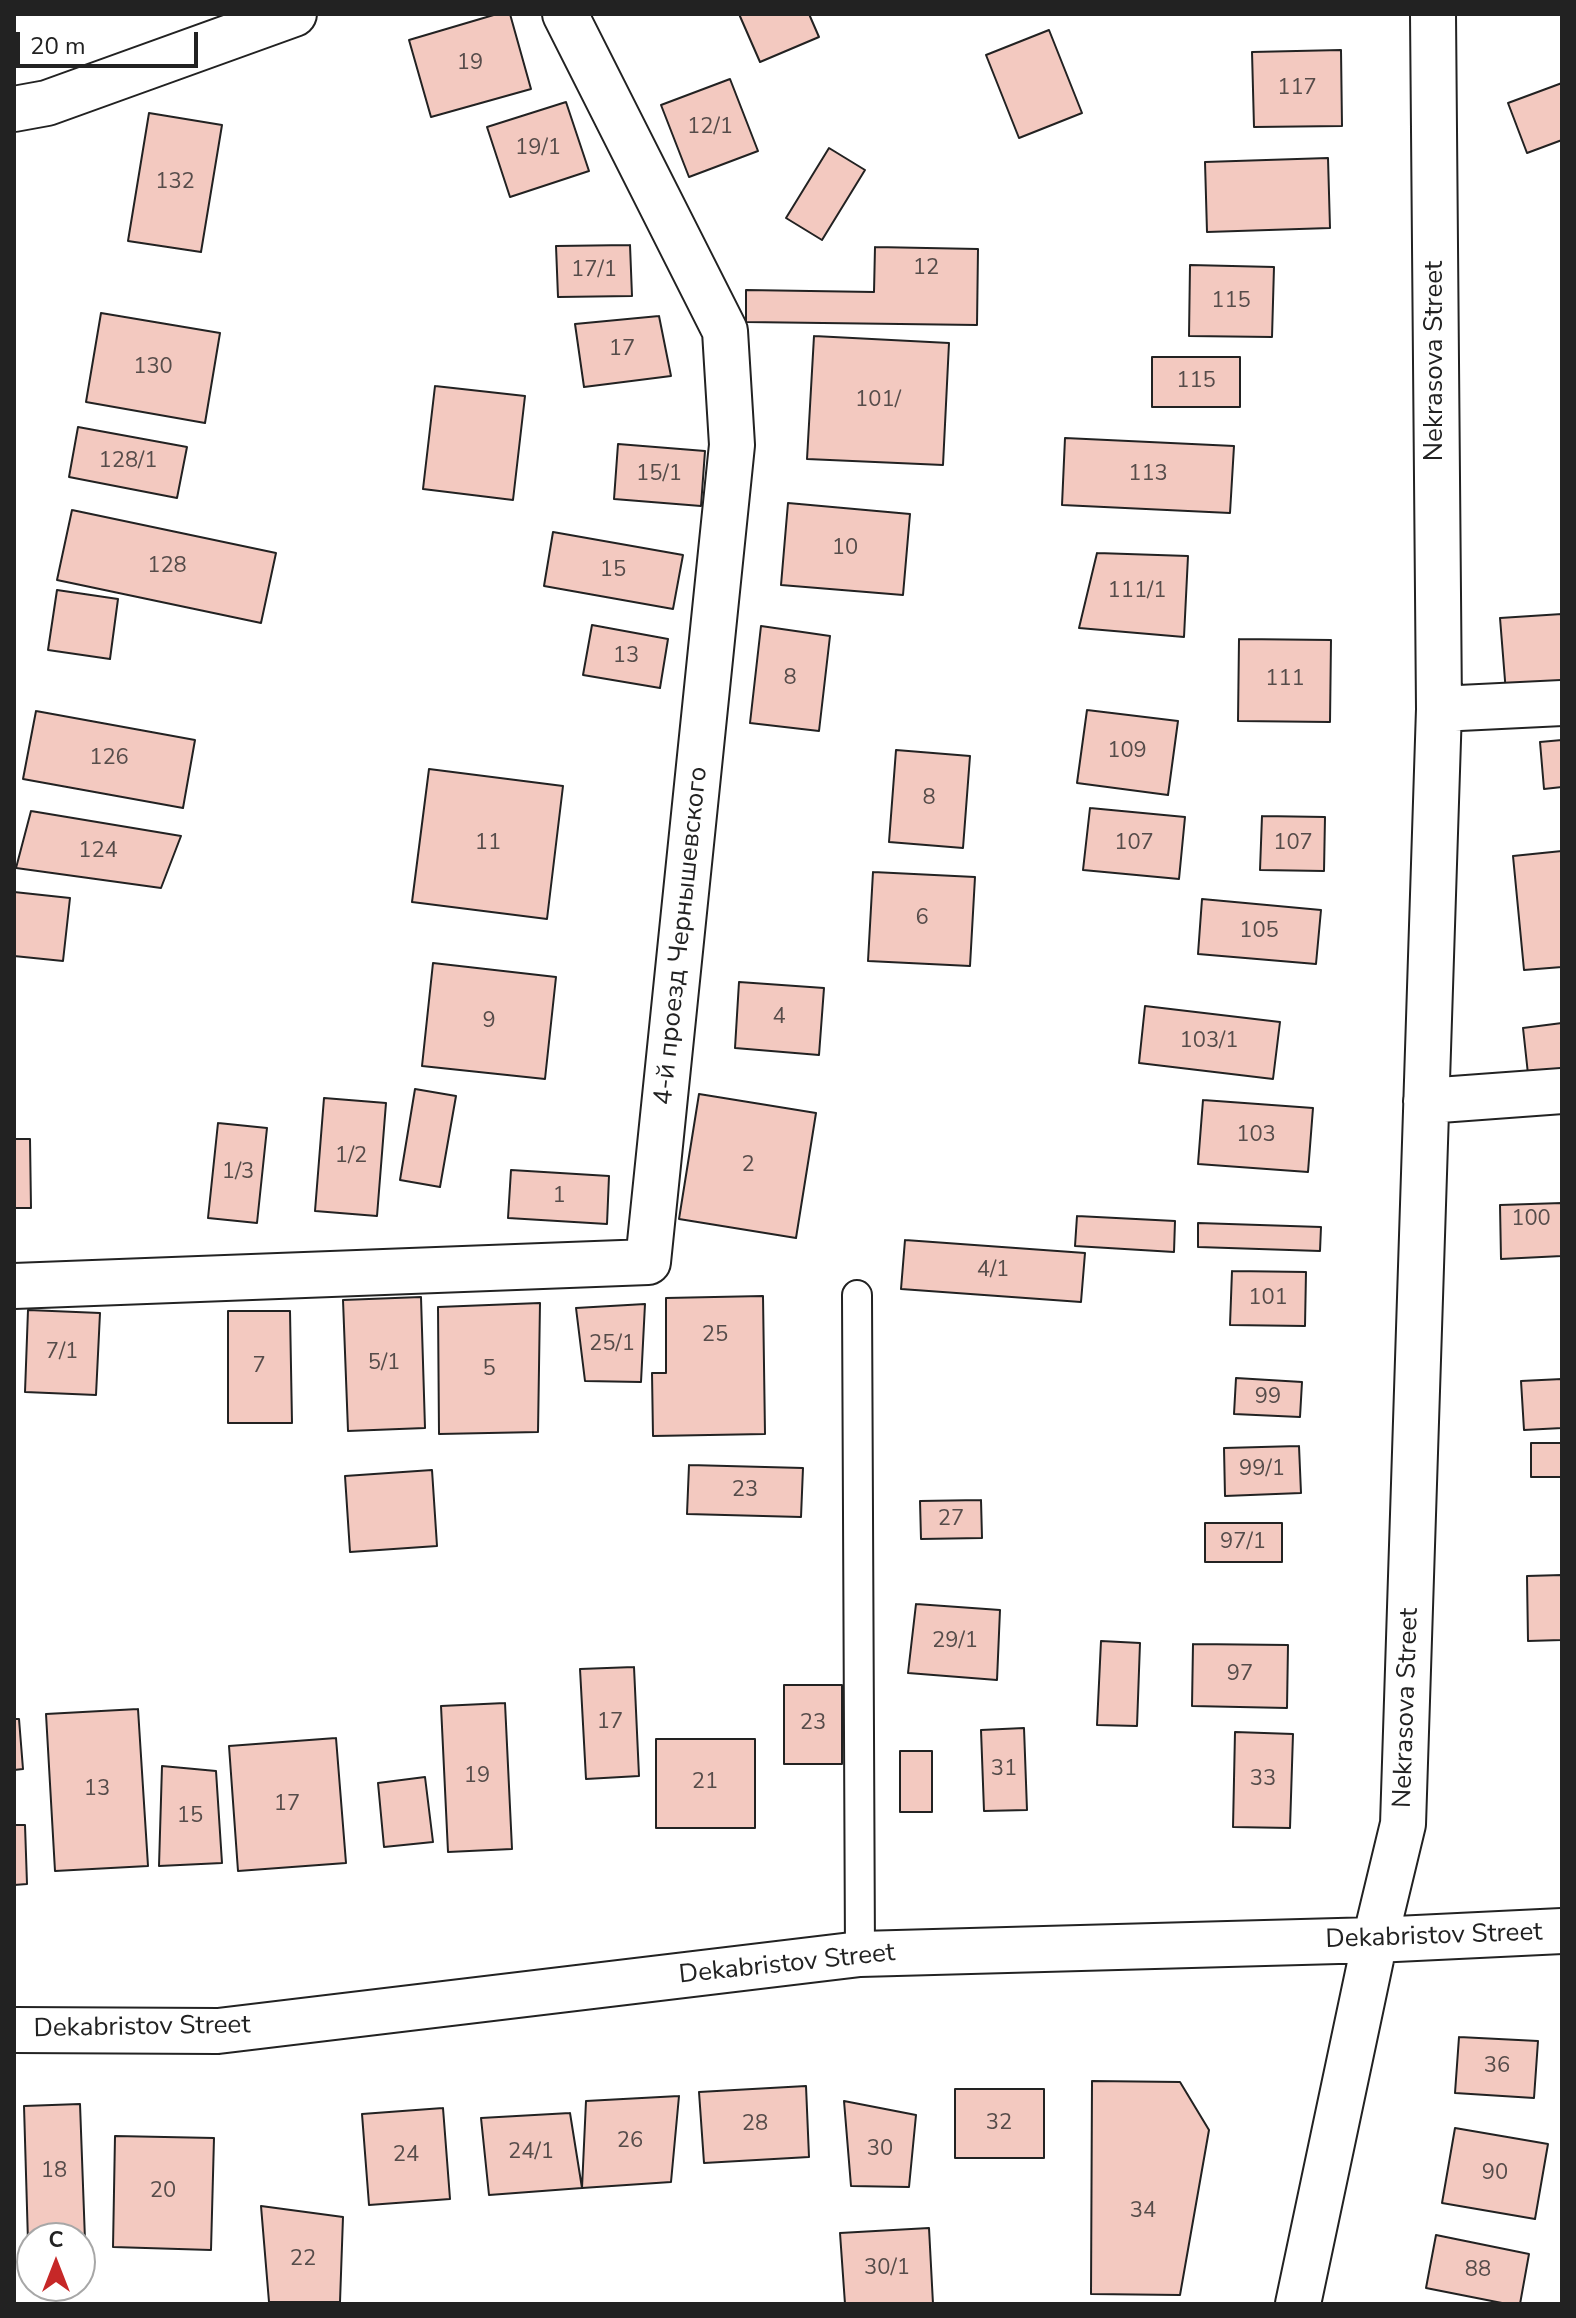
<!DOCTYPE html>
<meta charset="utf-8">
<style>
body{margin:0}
#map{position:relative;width:1576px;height:2318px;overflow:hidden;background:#fff;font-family:"Nunito Sans",sans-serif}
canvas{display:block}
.frame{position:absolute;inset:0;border:16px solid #222;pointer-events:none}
.north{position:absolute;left:16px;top:2222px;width:80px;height:80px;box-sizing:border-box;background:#fff;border:2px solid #a7a7a7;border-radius:50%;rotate:0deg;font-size:22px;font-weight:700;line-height:32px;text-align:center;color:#222}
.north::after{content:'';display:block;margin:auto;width:28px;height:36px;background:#c62828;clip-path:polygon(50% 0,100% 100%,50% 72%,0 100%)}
.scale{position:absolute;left:16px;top:32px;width:182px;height:36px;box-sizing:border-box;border:4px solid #222;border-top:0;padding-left:10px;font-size:24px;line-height:28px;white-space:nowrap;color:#222;-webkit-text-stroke:6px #fff;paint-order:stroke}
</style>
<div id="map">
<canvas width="1576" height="2318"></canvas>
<div class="frame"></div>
<div class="north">С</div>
<div class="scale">20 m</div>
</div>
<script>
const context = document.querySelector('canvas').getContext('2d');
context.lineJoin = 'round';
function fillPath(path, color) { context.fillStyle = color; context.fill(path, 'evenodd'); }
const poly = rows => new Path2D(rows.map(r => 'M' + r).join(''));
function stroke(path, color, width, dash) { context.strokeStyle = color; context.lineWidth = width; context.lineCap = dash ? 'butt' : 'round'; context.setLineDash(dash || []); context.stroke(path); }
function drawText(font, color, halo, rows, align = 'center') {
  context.font = font + ' "Nunito Sans",sans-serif'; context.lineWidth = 6; context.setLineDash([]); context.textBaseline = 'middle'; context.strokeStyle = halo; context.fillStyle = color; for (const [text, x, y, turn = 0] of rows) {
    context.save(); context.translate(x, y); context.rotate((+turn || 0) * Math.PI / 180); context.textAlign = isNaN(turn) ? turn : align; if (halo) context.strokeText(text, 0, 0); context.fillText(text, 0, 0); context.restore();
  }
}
const building = poly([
 [497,14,510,14,531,89,431,117,409,40,497,14],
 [739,14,809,14,819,37,760,62,739,14],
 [1049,30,1082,113,1019,138,986,55,1049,30],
 [1341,50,1342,126,1254,127,1252,52,1341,50],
 [730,79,758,151,689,177,661,105,730,79],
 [1562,83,1562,140,1527,153,1508,103,1562,83],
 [566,102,589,171,510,197,487,127,566,102],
 [149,113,222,125,201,252,128,241,149,113],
 [829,148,865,170,822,240,786,218,829,148],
 [1328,158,1330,228,1207,232,1205,162,1328,158],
 [630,245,632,296,558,297,556,246,630,245],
 [875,247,978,249,977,325,746,322,746,290,874,292,875,247],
 [1190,265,1274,267,1272,337,1189,336,1190,265],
 [101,313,220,333,205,423,86,402,101,313],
 [659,316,671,376,584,387,575,324,659,316],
 [814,336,949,343,943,465,807,459,814,336],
 [1152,357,1240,357,1240,407,1152,407,1152,357],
 [435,386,525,396,513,500,423,489,435,386],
 [78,427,187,447,177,498,69,477,78,427],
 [1065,438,1234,446,1230,513,1062,505,1065,438],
 [618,444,705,451,701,506,614,499,618,444],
 [788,503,910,514,903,595,781,585,788,503],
 [72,510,276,553,261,623,57,580,72,510],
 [553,532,683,555,673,609,544,586,553,532],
 [1097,553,1188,556,1184,637,1079,628,1097,553],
 [57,590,118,599,110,659,48,650,57,590],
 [1562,614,1562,688,1506,693,1500,618,1562,614],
 [592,625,668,639,660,688,583,675,592,625],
 [761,626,830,636,819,731,750,723,761,626],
 [1239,639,1331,640,1330,722,1238,721,1239,639],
 [1087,710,1178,721,1168,795,1077,783,1087,710],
 [36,711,195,740,183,808,23,779,36,711],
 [1562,740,1562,787,1544,789,1540,742,1562,740],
 [896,750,970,756,963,848,889,842,896,750],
 [429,769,563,786,547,919,412,902,429,769],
 [1090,808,1185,817,1179,879,1083,870,1090,808],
 [31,811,181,836,161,888,16,868,31,811],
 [1262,816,1325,817,1324,871,1260,870,1262,816],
 [1562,851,1562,967,1524,970,1513,856,1562,851],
 [873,872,975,877,970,966,868,961,873,872],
 [14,892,70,898,63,961,14,956,14,892],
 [1202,899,1321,910,1316,964,1198,954,1202,899],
 [433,963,556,977,545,1079,422,1066,433,963],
 [739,982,824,988,819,1055,735,1048,739,982],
 [1145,1006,1280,1022,1273,1079,1139,1063,1145,1006],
 [1562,1023,1562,1069,1528,1074,1523,1028,1562,1023],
 [415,1089,456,1096,440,1187,400,1180,415,1089],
 [699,1094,816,1113,796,1238,679,1219,699,1094],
 [324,1098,386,1103,377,1216,315,1211,324,1098],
 [1203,1100,1313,1108,1308,1172,1198,1164,1203,1100],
 [218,1123,267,1128,257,1223,208,1218,218,1123],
 [14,1139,30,1139,31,1208,14,1208,14,1139],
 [511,1170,609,1176,607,1224,508,1218,511,1170],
 [1562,1203,1562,1256,1501,1259,1500,1205,1562,1203],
 [1077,1216,1175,1221,1174,1252,1075,1246,1077,1216],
 [1198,1223,1321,1227,1320,1251,1198,1247,1198,1223],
 [905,1240,1085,1253,1081,1302,901,1289,905,1240],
 [1232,1271,1306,1272,1305,1326,1230,1325,1232,1271],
 [763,1296,765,1434,653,1436,652,1373,666,1373,666,1298,763,1296],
 [421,1297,425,1428,348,1431,343,1300,421,1297],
 [540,1303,538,1432,439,1434,438,1307,540,1303],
 [645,1304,641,1382,585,1381,576,1308,645,1304],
 [28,1310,100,1313,96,1395,25,1392,28,1310],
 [228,1311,290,1311,292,1423,228,1423,228,1311],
 [1236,1378,1302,1382,1300,1417,1234,1414,1236,1378],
 [1562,1379,1562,1428,1524,1430,1521,1381,1562,1379],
 [1531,1443,1562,1443,1562,1477,1531,1477,1531,1443],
 [1299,1446,1301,1493,1225,1496,1224,1448,1299,1446],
 [689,1465,803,1468,801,1517,687,1514,689,1465],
 [432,1470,437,1546,350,1552,345,1476,432,1470],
 [981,1500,982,1538,921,1539,920,1501,981,1500],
 [1205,1523,1282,1523,1282,1562,1205,1562,1205,1523],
 [1562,1575,1562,1640,1528,1641,1527,1576,1562,1575],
 [916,1604,1000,1610,997,1680,908,1673,916,1604],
 [1101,1641,1140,1643,1137,1726,1097,1725,1101,1641],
 [1193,1644,1288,1645,1287,1708,1192,1706,1193,1644],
 [634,1667,639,1776,586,1779,580,1669,634,1667],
 [784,1685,842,1685,842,1764,784,1764,784,1685],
 [505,1703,512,1849,448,1852,441,1706,505,1703],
 [138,1709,148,1866,55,1871,46,1714,138,1709],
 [14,1719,19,1719,23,1769,14,1770,14,1719],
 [1024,1728,1027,1810,984,1811,981,1730,1024,1728],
 [1235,1732,1293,1734,1290,1828,1233,1827,1235,1732],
 [336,1738,346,1863,238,1871,229,1746,336,1738],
 [656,1739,755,1739,755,1828,656,1828,656,1739],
 [900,1751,932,1751,932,1812,900,1812,900,1751],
 [162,1766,216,1771,222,1863,159,1866,162,1766],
 [425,1777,433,1842,384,1847,378,1783,425,1777],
 [14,1825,25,1825,27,1884,14,1885,14,1825],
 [1459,2037,1538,2041,1534,2098,1455,2093,1459,2037],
 [1092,2081,1180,2082,1209,2130,1180,2295,1091,2294,1092,2081],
 [806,2086,809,2157,704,2163,699,2092,806,2086],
 [955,2089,1044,2089,1044,2158,955,2158,955,2089],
 [679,2096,671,2182,582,2188,586,2101,679,2096],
 [844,2101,916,2115,909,2187,851,2186,844,2101],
 [80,2104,85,2240,80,2241,80,2238,32,2238,32,2242,28,2242,24,2106,80,2104],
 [443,2108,450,2199,369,2205,362,2114,443,2108],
 [570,2113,582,2188,489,2195,481,2118,570,2113],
 [1455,2128,1548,2144,1535,2219,1442,2203,1455,2128],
 [115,2136,214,2138,211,2250,113,2247,115,2136],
 [261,2206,343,2217,340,2302,269,2302,261,2206],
 [929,2228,933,2304,845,2304,840,2233,929,2228],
 [1436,2235,1529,2254,1520,2304,1507,2304,1426,2288,1436,2235]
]);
fillPath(building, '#f3c9c0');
stroke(building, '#222', 2);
const service = poly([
 [857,1295,860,1954]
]);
const minor = poly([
 [14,109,47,103,294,14],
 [1439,709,1562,703],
 [1426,1101,1562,1091],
 [14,1286,648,1262,732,445,725,331,565,14],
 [14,2030,218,2031,860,1954,1375,1940,1562,1931],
 [1298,2304,1375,1940,1403,1824,1439,709,1433,14]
]);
stroke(service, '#222', 32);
stroke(minor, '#222', 48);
stroke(service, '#fff', 28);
stroke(minor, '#fff', 44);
drawText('22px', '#564c4a', null, [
 ["19",470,64],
 ["117",1297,89],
 ["12/1",710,128],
 ["19/1",538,149],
 ["132",175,183],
 ["12",926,269],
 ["17/1",594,271],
 ["115",1231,302],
 ["17",622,350],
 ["130",153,368],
 ["115",1196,382],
 ["101/",878,401],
 ["128/1",128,462],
 ["15/1",659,475],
 ["113",1148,475],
 ["10",845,549],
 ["128",167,567],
 ["15",613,571],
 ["111/1",1137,592],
 ["13",626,657],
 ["8",790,679],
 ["111",1285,680],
 ["109",1127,752],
 ["126",109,759],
 ["8",929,799],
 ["11",488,844],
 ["107",1134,844],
 ["107",1293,844],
 ["124",98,852],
 ["6",922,919],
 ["105",1259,932],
 ["4",779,1018],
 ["9",489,1022],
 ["103/1",1209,1042],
 ["103",1256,1136],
 ["1/2",351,1157],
 ["2",748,1166],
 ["1/3",238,1173],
 ["1",559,1197],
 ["100",1531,1220],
 ["4/1",993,1271],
 ["101",1268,1299],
 ["25",715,1336],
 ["25/1",612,1345],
 ["7/1",62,1353],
 ["5/1",384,1364],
 ["7",259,1367],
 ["5",489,1370],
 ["99",1268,1398],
 ["99/1",1262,1470],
 ["23",745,1491],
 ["27",951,1520],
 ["97/1",1243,1543],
 ["29/1",955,1642],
 ["97",1240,1675],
 ["17",610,1723],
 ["23",813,1724],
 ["31",1004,1770],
 ["19",477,1777],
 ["33",1263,1780],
 ["21",705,1783],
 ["13",97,1790],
 ["17",287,1805],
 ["15",190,1817],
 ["36",1497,2067],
 ["32",999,2124],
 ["28",755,2125],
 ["26",630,2142],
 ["30",880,2150],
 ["24/1",531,2153],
 ["24",406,2156],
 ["18",54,2172],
 ["90",1495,2174],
 ["20",163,2192],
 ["34",1143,2212],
 ["22",303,2260],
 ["30/1",887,2269],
 ["88",1478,2271]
]);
drawText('26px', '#222', '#fff', [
 ["Nekrasova Street",1436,361,-90],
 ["4-й проезд Чернышевского",682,936,-84],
 ["Nekrasova Street",1407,1708,-88],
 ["Dekabristov Street",1434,1937,-2],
 ["Dekabristov Street",787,1965,-6],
 ["Dekabristov Street",142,2028,-1]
]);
</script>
